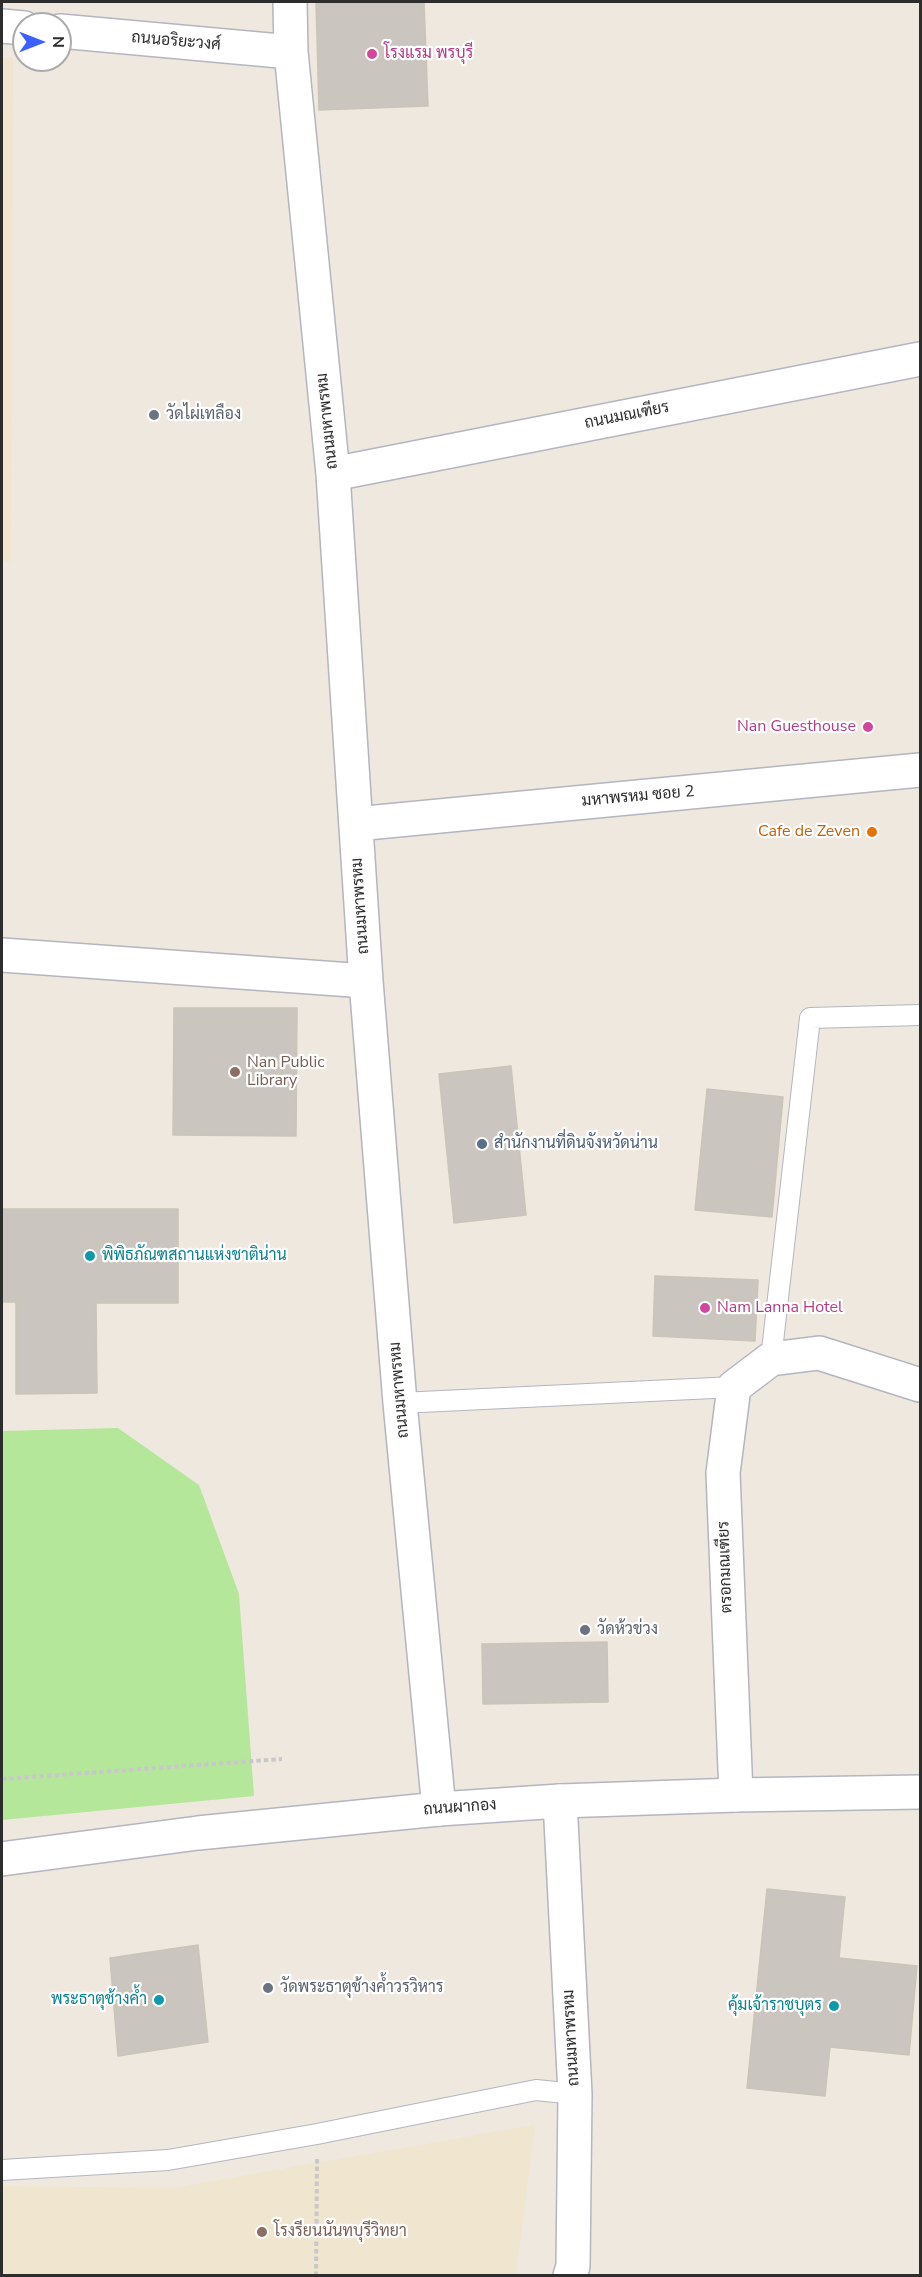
<!DOCTYPE html>
<meta charset="utf-8">
<style>
body{margin:0}
#map{position:relative;width:922px;height:2277px;overflow:hidden;background:#efe8df;font-family:"Nunito Sans",sans-serif}
canvas{display:block}
.frame{position:absolute;inset:0;border:3px solid #2d2d2d;pointer-events:none}
.north{position:absolute;left:12px;top:12px;width:60px;height:60px;box-sizing:border-box;background:#fff;border:2px solid #ababab;border-radius:50%;rotate:90deg;font-size:16px;font-weight:700;line-height:24px;text-align:center;color:#2d2d2d}
.north::after{content:'';display:block;margin:auto;width:21px;height:27px;background:#3c5fff;clip-path:polygon(50% 0,100% 100%,50% 72%,0 100%)}
</style>
<div id="map">
<canvas width="922" height="2277"></canvas>
<div class="frame"></div>
<div class="north">N</div>
</div>
<script>
const context = document.querySelector('canvas').getContext('2d');
context.lineJoin = 'round';
function fillPath(path, color) { context.fillStyle = color; context.fill(path, 'evenodd'); }
const poly = rows => new Path2D(rows.map(r => 'M' + r).join(''));
function stroke(path, color, width, dash) { context.strokeStyle = color; context.lineWidth = width; context.lineCap = dash ? 'butt' : 'round'; context.setLineDash(dash || []); context.stroke(path); }
function drawText(font, color, halo, rows, align = 'center') {
  context.font = font + ' "Nunito Sans",Sarabun,sans-serif'; context.lineWidth = 4.5; context.setLineDash([]); context.textBaseline = 'middle'; context.strokeStyle = halo; context.fillStyle = color; for (const [text, x, y, turn = 0] of rows) {
    context.save(); context.translate(x, y); context.rotate((+turn || 0) * Math.PI / 180); context.textAlign = isNaN(turn) ? turn : align; if (halo) context.strokeText(text, 0, 0); context.fillText(text, 0, 0); context.restore();
  }
}
fillPath(poly([
 [2,57,13,58,11,561,2,562],
 [535,2125,516,2275,2,2275,2,2186,172,2188]
]), '#f0e5ce');
fillPath(poly([
 [118,1428,199,1485,239,1594,254,1796,2,1820,2,1431]
]), '#b4e79a');
const building = poly([
 [316,2,424,2,428,106,319,110,316,2],
 [174,1008,297,1008,296,1136,173,1135,174,1008],
 [511,1066,526,1215,454,1223,439,1074,511,1066],
 [707,1089,783,1097,772,1217,695,1210,707,1089],
 [2,1209,178,1209,178,1303,96,1303,97,1393,16,1394,16,1302,2,1302,2,1209],
 [655,1276,758,1280,755,1341,653,1336,655,1276],
 [607,1642,608,1702,483,1704,482,1644,607,1642],
 [767,1889,845,1897,839,1958,917,1966,909,2055,830,2047,825,2096,747,2088,767,1889],
 [198,1945,208,2042,118,2056,110,1958,198,1945]
]);
fillPath(building, '#cac5be');
stroke(building, '#cbc4b8', 1.5);
const lane = poly([
 [771,1359,810,1018,920,1015],
 [400,1403,734,1387],
 [2,2170,168,2160,317,2134,536,2090,575,2094]
]);
const street = poly([
 [290,2,291,52,333,474,366,981,400,1403,439,1809],
 [2,26,24,28],
 [60,31,291,52],
 [333,474,920,359],
 [356,824,920,770],
 [2,955,366,981],
 [736,1795,723,1473,734,1387,771,1359,819,1353,920,1385],
 [560,1801,575,2094,573,2266,570,2276]
]);
const secondary = poly([
 [2,1859,198,1833,439,1809,560,1801,736,1795,920,1792]
]);
stroke(lane, '#b3b5c1', 22);
stroke(street, '#b3b5c1', 36);
stroke(secondary, '#b3b5c1', 36);
stroke(poly([
 [2,1779,282,1759],
 [316,2276,317,2159]
]), '#c8c8c8', 4, [4.5, 3]);
stroke(lane, '#fff', 20);
stroke(street, '#fff', 33);
stroke(secondary, '#fff', 33);
for (const [x, y, r, color] of [
 [372,54,6,"#d1479c"],
 [154,415,6,"#6b7280"],
 [868,727,6,"#d1479c"],
 [872,832,6,"#e8710a"],
 [235,1072,6,"#8d6e63"],
 [482,1144,6,"#5c6f8a"],
 [90,1256,6,"#0f9aa8"],
 [705,1308,6,"#d1479c"],
 [585,1630,6,"#6b7280"],
 [268,1988,6,"#6b7280"],
 [159,2000,6,"#0f9aa8"],
 [834,2006,6,"#0f9aa8"],
 [262,2232,6,"#8d6e63"]
]) { const dot = new Path2D(); dot.arc(x, y, r, 0, 2 * Math.PI); context.fillStyle = color; context.fill(dot); stroke(dot, '#fff', 2); }
drawText('16px', '#2d2d2d', '#fff', [
 ["ถนนอริยะวงศ์",176,42,5],
 ["ถนนมณเฑียร",627,416,-11],
 ["ถนนมหาพรหม",328,421,-96],
 ["มหาพรหม ซอย 2",638,797,-5],
 ["ถนนมหาพรหม",361,906,-94],
 ["ถนนมหาพรหม",400,1390,-95],
 ["ตรอกมณเฑียร",726,1567,-92],
 ["ถนนผากอง",460,1808,-4],
 ["ถนนมหาพรหม",572,2038,-93]
]);
drawText('16px', '#b23c85', '#fff', [
 ["โรงแรม พรบุรี",384,54],
 ["Nan Guesthouse",856,727,"right"],
 ["Nam Lanna Hotel",717,1308]
], 'left');
drawText('16px', '#5b616d', '#fff', [
 ["วัดไผ่เทลือง",166,415],
 ["วัดห้วข่วง",597,1630],
 ["วัดพระธาตุช้างค้ำวรวิหาร",280,1988]
], 'left');
drawText('16px', '#c56008', '#fff', [
 ["Cafe de Zeven",860,832]
], 'right');
drawText('16px', '#785e54', '#fff', [
 ["Nan Public",247,1063],
 ["Library",247,1081],
 ["โรงรียนนันทบุรีวิทยา",274,2232]
], 'left');
drawText('16px', '#4e5e75', '#fff', [
 ["สำนักงานที่ดินจังหวัดน่าน",494,1144]
], 'left');
drawText('16px', '#0d838f', '#fff', [
 ["พิพิธภัณฑสถานแห่งชาติน่าน",102,1256,"left"],
 ["พระธาตุช้างค้ำ",147,2000],
 ["คุ้มเจ้าราชบุตร",822,2006]
], 'right');
</script>
